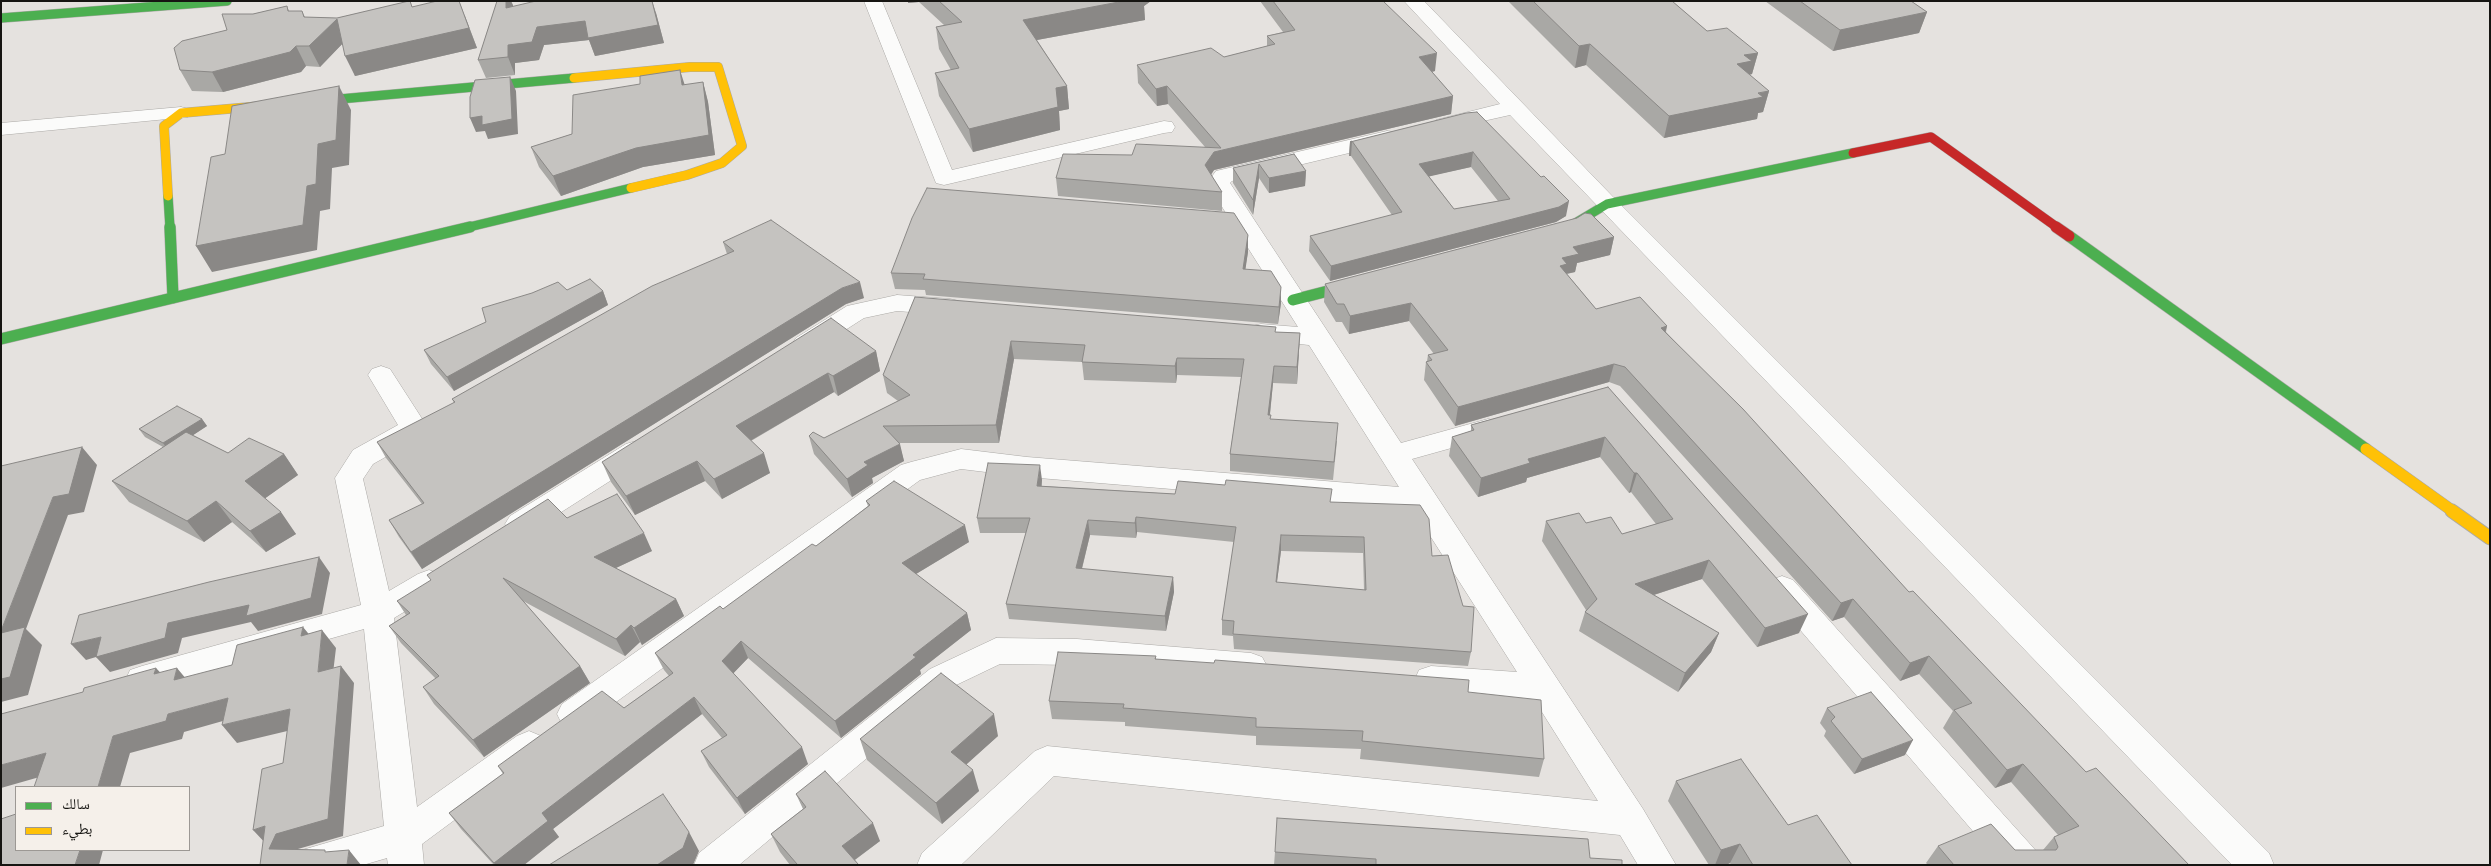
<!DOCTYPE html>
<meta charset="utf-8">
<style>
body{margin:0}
#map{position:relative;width:2491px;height:866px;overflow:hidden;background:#e5e2df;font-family:Georgia,"Noto Naskh Arabic",serif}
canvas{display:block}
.frame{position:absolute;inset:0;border:2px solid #161512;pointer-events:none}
.legend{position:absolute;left:15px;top:786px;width:175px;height:65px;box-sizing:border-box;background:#f5f0ea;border:1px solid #9c9894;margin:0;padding:6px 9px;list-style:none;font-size:15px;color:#161512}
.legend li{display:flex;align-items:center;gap:10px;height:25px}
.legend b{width:25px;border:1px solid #9c9894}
</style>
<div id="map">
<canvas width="2491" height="866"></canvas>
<div class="frame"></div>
<ul class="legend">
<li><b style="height:6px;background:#4caf50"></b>سالك</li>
<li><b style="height:6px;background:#ffc107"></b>بطيء</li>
</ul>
</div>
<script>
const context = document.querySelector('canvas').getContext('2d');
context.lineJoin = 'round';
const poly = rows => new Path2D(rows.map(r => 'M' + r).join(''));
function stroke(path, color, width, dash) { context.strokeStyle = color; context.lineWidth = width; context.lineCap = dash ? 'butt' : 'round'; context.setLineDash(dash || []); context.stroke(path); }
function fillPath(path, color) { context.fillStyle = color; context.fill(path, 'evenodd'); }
const street = poly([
 [864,1,882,1,952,170,1164,121,1172,122,1175,127,1172,132,1164,133,944,185,936,183,864,1],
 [1404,1,1424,1,1615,199,2269,853,2274,865,2232,865,1510,115,1443,130,1436,128,1432,124,1436,120,1500,104,1404,1],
 [181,107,188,109,191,113,188,117,1,135,1,123,181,107],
 [1387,131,1395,132,1398,137,1395,142,1232,181,1230,183,1401,443,1488,419,1498,421,1502,428,1498,435,1412,459,1643,809,1676,865,1638,865,1620,835,1054,776,961,865,917,865,922,853,1035,751,1047,746,1598,801,1535,701,1431,692,1419,688,1415,679,1419,670,1431,666,1517,672,1413,509,1027,477,961,469,920,480,586,724,574,728,562,724,557,714,562,704,901,465,911,462,961,449,1027,457,1399,487,1309,345,1261,340,1252,338,1248,332,1252,326,1261,324,1298,327,1207,183,1216,171,1387,131],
 [897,295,950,299,959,301,962,307,959,313,950,315,897,311,864,318,814,350,805,352,796,350,792,344,796,338,847,306,897,295],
 [381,366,390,369,428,428,421,437,373,464,363,479,389,591,418,574,429,570,440,574,444,582,440,590,394,618,417,807,517,736,529,731,541,736,546,746,541,756,422,844,424,865,388,865,387,858,363,865,287,865,292,853,384,826,364,629,142,692,130,688,126,679,130,670,142,666,361,605,335,478,353,450,398,425,368,375,372,369,381,366],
 [636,441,646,444,650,451,646,458,530,532,520,535,510,532,505,524,510,516,626,444,636,441],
 [1782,576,1793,580,2038,853,2043,865,2002,865,1771,596,1767,588,1771,580,1782,576],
 [996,638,1077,639,1251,653,1262,657,1267,666,1262,675,1251,679,1077,665,1000,664,952,687,739,865,694,865,699,853,930,669,996,638]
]);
const fastFar1 = poly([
 [1,18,227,1],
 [262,106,574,78],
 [168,196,170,228],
 [465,228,631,188],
 [1567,228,1607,204,1853,153]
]);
const fast = poly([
 [170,227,173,298],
 [1558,230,1569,227],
 [2069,236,2366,449],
 [1293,300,1359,283],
 [1,339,470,227]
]);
const slowFar2 = poly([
 [574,78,690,67,718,67,742,146,722,163,687,175,631,188],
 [168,196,164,126,181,113,262,106]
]);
const slowFar1 = poly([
 [2366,449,2454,512]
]);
const slow = poly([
 [2452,511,2490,538]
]);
const jamFar1 = poly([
 [1853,153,1931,137,2058,228]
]);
const jam = poly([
 [2056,227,2069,236]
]);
stroke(street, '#aba9a6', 1);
stroke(fastFar1, '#aba9a6', 10);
stroke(fast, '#aba9a6', 12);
stroke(slowFar2, '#aba9a6', 10);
stroke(slowFar1, '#aba9a6', 12);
stroke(slow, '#aba9a6', 15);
stroke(jamFar1, '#aba9a6', 10);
stroke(jam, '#aba9a6', 12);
fillPath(street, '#fbfbfa');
stroke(fastFar1, '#4caf50', 9);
stroke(fast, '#4caf50', 11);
stroke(slowFar2, '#ffc107', 9);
stroke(slowFar1, '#ffc107', 11);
stroke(slow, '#ffc107', 13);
stroke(jamFar1, '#c62828', 9);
stroke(jam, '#c62828', 11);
fillPath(poly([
 [410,1,412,7,465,16,477,48,355,76,343,43,320,67,306,66,301,72,223,92,192,91,180,70,227,30,253,14,287,6,289,11,302,11,305,17,337,18],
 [497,1,511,1,513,7,656,13,664,43,595,56,589,40,544,45,539,60,515,63,515,75,486,78,478,60],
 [908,1,1151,1,1144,6,1145,20,1037,40,1067,86,1069,109,1059,111,1060,130,973,152,939,96,935,73,951,70,939,49,936,27,944,25,919,2,908,3],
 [1260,1,1383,1,1435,71,1432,72,1453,96,1451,114,1214,170,1211,175,1222,192,1222,211,1058,196,1056,178,1132,155,1205,147,1168,104,1157,106,1138,83,1137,65,1224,57,1267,46,1267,36,1283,32],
 [1508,1,1672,1,1707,31,1758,53,1752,74,1749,75,1769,91,1763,112,1758,113,1757,119,1664,138,1586,65,1575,68],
 [1765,1,1911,1,1927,12,1919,33,1833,51],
 [703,82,708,102,715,155,643,167,561,196,539,167,531,147,572,134,685,85],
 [1466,113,1566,216,1556,222,1330,281,1309,251,1310,236,1392,215,1351,156,1349,156,1350,142],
 [1471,167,1498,201,1454,209,1429,176],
 [1294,154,1306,171,1305,186,1269,193,1259,178,1253,215,1233,183,1233,168],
 [1248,235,1248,252,1245,269,1281,303,1278,324,926,295,925,290,895,289,891,273],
 [1614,237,1610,255,1577,263,1575,272,1567,274,1596,309,1667,326,1666,332,1909,592,2086,772,2189,865,1928,865,1926,863,1938,846,2015,850,2043,850,2054,837,2058,835,2011,782,1995,788,1943,728,1953,711,1919,674,1900,681,1844,617,1832,621,1620,386,1609,382,1455,426,1424,380,1426,362,1427,361,1428,355,1434,354,1409,321,1349,334,1342,322,1336,322,1324,302,1325,284],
 [723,242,864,298,846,304,422,569,399,537,389,520,422,504,386,458,377,442,454,403,452,399,727,254],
 [567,290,603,291,608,305,454,391,431,364,424,350],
 [915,297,1276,332,1300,333,1297,384,1273,383,1270,415,1270,419,1337,441,1333,480,1230,471,1230,454,1241,377,1177,375,1176,383,1084,380,1082,362,1014,359,999,443,899,443,904,461,872,478,873,483,852,497,814,454,809,436,824,438,898,401,887,393,883,375],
 [876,351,880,371,838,396,834,392,751,441,770,473,722,499,705,481,635,515,611,482,602,462],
 [1608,387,1799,633,1757,647,1702,579,1654,595,1719,633,1711,652,1678,692,1579,631,1585,612,1586,610,1542,541,1546,521,1586,523,1622,534,1656,524,1631,492,1629,493,1600,457,1527,478,1526,482,1478,497,1449,456,1452,437,1471,431,1471,425],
 [202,419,207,426,193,435,228,453,284,454,298,475,265,498,296,534,266,552,232,522,204,542,129,502,112,481,163,447,145,437,139,429],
 [1042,480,1042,486,1175,494,1331,502,1432,556,1471,652,1468,666,1234,649,1233,636,1222,635,1222,620,1234,542,1137,532,1136,538,1090,535,1082,569,1173,577,1174,592,1166,631,1009,619,1006,604,1026,533,980,533,977,518],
 [1281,551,1363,553,1364,590,1277,582],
 [866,501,969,542,916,574,967,613,971,630,920,670,921,674,841,738,748,658,733,673,808,764,745,814,709,767,701,751,722,738,702,714,553,829,559,837,524,865,494,865,461,829,449,813,503,774,498,766,624,708,669,676,664,670,655,653,723,609,816,546,868,506],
 [567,518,652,551,616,568,676,599,684,616,642,645,640,642,625,656,523,601,580,666,590,683,484,757,434,704,423,687,436,679,401,643,389,626,406,615,397,601],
 [1156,656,1156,659,1468,692,1544,759,1539,777,1360,759,1361,749,1256,745,1256,736,1125,726,1125,722,1052,719,1049,701],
 [1827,708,1905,755,1854,774,1824,736,1826,731,1820,723],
 [998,736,966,764,979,791,942,824,867,760,860,739],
 [1676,781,1788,825,1852,865,1731,865,1730,863,1726,865,1709,865,1668,801],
 [796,794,880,841,855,860,859,865,790,865,780,852,771,834,803,809],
 [1275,852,1590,858,1622,865,1274,865]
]), '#a9a8a5');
fillPath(poly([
 [459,1,477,48,355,76,345,56],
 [506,1,511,1,513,5,513,26,506,8],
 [652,1,656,13,664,43,595,56,589,40,544,45,539,60,515,63,515,75,508,57,508,45,537,27],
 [908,1,919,1,919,2,908,3],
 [1124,1,1151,1,1144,6,1145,20,1026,42,1023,20],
 [1927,12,1919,33,1833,51,1840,30],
 [337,19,347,39,320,67,309,46],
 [1590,44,1586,65,1575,68,1579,46],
 [296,46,306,66,301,72,223,92,212,72],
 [1437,53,1435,71,1417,75,1419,57],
 [1758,53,1752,74,1748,75,1737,64,1744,55],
 [680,70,686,89,682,85],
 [510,77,516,91,518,134,488,139,485,131,476,132,470,118],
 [703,82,708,102,715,155,643,167,561,196,553,176],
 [339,86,351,110,349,165,332,168,330,209,320,211,317,250,212,272,196,246,307,186,318,144],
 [1067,86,1069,109,1059,111,1060,130,973,152,969,129,1056,88],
 [1167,86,1168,104,1157,106,1156,89],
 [1769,91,1763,112,1758,113,1757,119,1664,138,1669,116],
 [1453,96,1451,114,1214,170,1205,183,1205,165,1214,152],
 [1352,141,1351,156,1349,156,1350,142],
 [1473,152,1471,167,1418,179,1419,164],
 [1259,164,1259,178,1253,215,1253,200],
 [1306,171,1305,186,1269,193,1269,178],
 [1569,201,1566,216,1556,222,1330,281,1331,266],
 [1248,235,1248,252,1243,286,1243,269],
 [1614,237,1610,255,1577,263,1575,272,1565,274,1560,266,1562,258,1573,247],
 [860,282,864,298,846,304,422,569,411,552,842,288],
 [1281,287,1281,303,1278,324,1279,307],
 [603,291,608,305,454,391,447,377],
 [1411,303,1409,321,1349,334,1350,316],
 [1667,326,1662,344,1661,328],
 [1300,333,1297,384,1297,367],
 [1011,341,1014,359,999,443,996,425],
 [876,351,880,371,838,396,833,376],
 [1177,358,1177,375,1176,383,1175,366],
 [1614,364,1609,382,1455,426,1458,407],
 [1274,366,1273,383,1268,432,1268,415],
 [828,373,834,392,743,445,736,426],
 [202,419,207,426,169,451,163,443],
 [1605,437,1600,457,1527,478,1526,482,1478,497,1481,478,1528,459],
 [900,444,904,461,872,478,873,483,852,497,847,479,864,462],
 [82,447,97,465,84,512,68,515,26,629,42,645,28,695,1,702,1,631,53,497],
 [764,453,770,473,722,499,714,479],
 [284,454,298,475,260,502,245,481],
 [697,461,705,481,635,515,626,496],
 [1040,465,1042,480,1039,501,1037,486],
 [1634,473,1637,473,1631,492,1629,493],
 [216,501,232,522,204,542,187,521],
 [281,512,296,534,266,552,250,531],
 [1136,517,1137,532,1136,538,1135,523],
 [1088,520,1090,535,1078,584,1076,568],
 [965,525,969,542,906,580,902,563],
 [644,533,652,551,603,574,594,557],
 [1281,535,1281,551,1275,597,1276,582],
 [319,557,330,573,322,614,258,631,251,622,182,638,178,653,110,672,96,657,86,660,71,644,101,637,168,623],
 [1709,560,1702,579,1629,603,1635,584],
 [1173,577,1174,592,1166,631,1165,616],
 [676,599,684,616,642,645,634,628],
 [1853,599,1844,617,1832,621,1841,603],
 [967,613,971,630,920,670,921,674,841,738,835,721,913,655],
 [1808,614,1799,633,1757,647,1765,628],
 [631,625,640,642,625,656,616,639],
 [303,627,317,644,301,636],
 [322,630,336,648,331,690,318,672],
 [1719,633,1711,652,1678,692,1685,673],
 [741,641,748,658,729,678,722,661],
 [1929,656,1919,674,1900,681,1910,663],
 [341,666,354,683,343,836,291,851,269,849,269,847,253,830,265,826,276,834],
 [580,666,590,683,484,757,473,740],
 [156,668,172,685,154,674],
 [177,668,192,686,174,680],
 [694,697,702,714,553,829,559,837,524,865,496,865,494,863,542,813],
 [228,698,244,715,184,732,182,739,130,753,120,787,98,787,113,736,168,714],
 [290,709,304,727,237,743,222,725],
 [994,714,998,736,957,773,951,752],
 [1913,740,1905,755,1854,774,1862,759],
 [802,747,808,764,745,814,737,798],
 [46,753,64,770,1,788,1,765],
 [2023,764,2011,782,1995,788,2007,770],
 [973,770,979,791,942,824,936,803],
 [873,823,880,841,849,864,842,846],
 [689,832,699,851,693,865,657,865],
 [1740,844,1730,863,1726,865,1715,865,1721,850],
 [80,850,103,850,99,865,75,865],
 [349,850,361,865,347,865]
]), '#8a8886');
const building = poly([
 [409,1,410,1,412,7,437,1,459,1,469,28,345,56,337,19,309,46,296,46,290,52,212,72,180,70,174,48,182,41,227,30,222,14,253,14,287,6,288,11,302,11,304,17,337,18,409,1],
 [497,1,506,1,506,8,536,1,652,1,658,25,588,38,585,21,537,27,532,42,508,45,508,57,478,60,497,1],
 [939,1,1124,1,1023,20,1067,86,1056,88,1058,107,969,129,935,73,959,68,936,27,962,22,939,1],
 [1273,1,1383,1,1437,53,1419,57,1453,96,1214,152,1205,165,1222,192,1056,178,1063,154,1132,155,1136,144,1221,148,1167,86,1156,89,1137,65,1211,48,1224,57,1275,44,1267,36,1295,30,1273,1],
 [1533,1,1672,1,1707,31,1727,28,1758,53,1744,55,1752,61,1737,64,1769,91,1758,93,1763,97,1669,116,1590,44,1579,46,1533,1],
 [1800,1,1911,1,1927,12,1840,30,1800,1],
 [680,70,682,85,703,82,709,135,636,148,553,176,531,147,572,134,573,95,640,84,640,76,680,70],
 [510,77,512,119,482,125,482,116,470,118,470,97,475,80,510,77],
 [339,86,336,140,318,144,316,184,307,186,303,225,196,246,211,157,225,154,232,106,339,86],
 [1477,112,1541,177,1544,176,1569,201,1559,207,1331,266,1310,236,1402,212,1352,141,1350,142,1466,113,1477,112],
 [1473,152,1510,199,1454,209,1419,164,1473,152],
 [1294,154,1306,171,1269,178,1259,164,1253,200,1233,168,1294,154],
 [927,188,1234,213,1248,235,1243,269,1271,271,1281,287,1279,307,923,279,925,274,891,273,912,218,927,188],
 [1585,213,1591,214,1614,237,1573,247,1579,254,1562,258,1567,264,1560,266,1596,309,1640,297,1667,326,1661,328,1743,409,1909,592,1913,591,2086,772,2096,768,2189,865,1954,865,1938,846,1991,824,2015,850,2056,850,2058,847,2054,837,2079,826,2023,764,2007,770,1954,710,1972,703,1929,656,1910,663,1853,599,1841,603,1625,367,1614,364,1458,407,1426,362,1432,360,1428,355,1448,350,1411,303,1350,316,1344,304,1337,304,1325,284,1577,218,1585,213],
 [771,220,860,282,842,288,411,552,389,520,424,503,377,442,455,402,452,399,652,286,734,251,723,242,771,220],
 [590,279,603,291,447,377,424,350,486,322,482,308,532,293,558,282,567,290,590,279],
 [915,297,1276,327,1275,332,1300,333,1297,367,1274,366,1268,415,1271,415,1270,419,1338,423,1334,462,1230,454,1244,359,1177,358,1175,366,1082,362,1085,345,1011,341,996,425,883,426,900,444,864,462,868,465,847,479,809,436,813,432,824,438,910,395,883,375,915,297],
 [831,318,876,351,833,376,828,373,736,426,764,453,714,479,697,461,626,496,602,462,831,318],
 [1608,387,1808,614,1765,628,1709,560,1635,584,1719,633,1685,673,1585,612,1597,599,1546,521,1579,513,1586,523,1611,517,1622,534,1673,519,1637,473,1634,473,1605,437,1528,459,1530,463,1481,478,1452,437,1474,430,1471,425,1608,387],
 [177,406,202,419,163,443,139,429,177,406],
 [186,432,228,453,249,438,284,454,245,481,281,512,250,531,216,501,187,521,112,481,186,432],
 [82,447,69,494,53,497,1,631,1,466,82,447],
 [988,463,1040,465,1037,486,1175,494,1178,481,1225,485,1226,480,1332,489,1330,502,1420,505,1429,519,1432,556,1448,555,1463,606,1474,607,1471,652,1233,634,1234,621,1222,620,1236,527,1136,517,1135,523,1088,520,1076,568,1173,577,1165,616,1006,604,1030,518,977,518,988,463],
 [1281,535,1364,537,1366,590,1276,582,1281,535],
 [894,481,965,525,902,563,967,613,913,655,916,657,835,721,741,641,722,661,802,747,739,796,737,798,701,751,727,735,694,697,542,813,548,821,494,863,449,813,504,773,498,766,602,691,624,708,673,673,655,653,720,606,723,609,812,544,816,546,870,505,866,501,894,481],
 [617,494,644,533,594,557,676,599,634,628,631,625,616,639,503,578,580,666,473,740,423,687,439,676,389,626,410,613,397,601,431,580,427,575,548,499,567,518,617,494],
 [319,557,311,598,246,616,249,605,168,623,165,638,96,657,101,637,71,644,79,615,209,582,319,557],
 [25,627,10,677,1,679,1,633,25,627],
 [303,627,301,636,322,630,318,672,341,666,328,819,276,834,269,849,325,850,325,852,349,850,347,865,260,865,265,826,253,830,262,769,283,763,290,709,222,725,228,698,168,714,166,721,113,736,98,787,34,787,46,753,1,765,1,714,83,692,84,688,156,668,154,674,177,668,174,680,232,665,237,645,303,627],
 [1058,652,1156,656,1155,659,1214,663,1215,660,1469,680,1468,692,1541,700,1544,759,1362,741,1363,731,1256,727,1256,718,1123,708,1124,704,1049,701,1058,652],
 [941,673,994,714,951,752,973,770,936,803,860,739,941,673],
 [1871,692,1913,740,1862,759,1831,721,1835,717,1827,708,1871,692],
 [1741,759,1788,825,1817,815,1852,865,1753,865,1740,844,1721,850,1676,781,1741,759],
 [825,771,873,823,842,846,858,864,857,865,796,865,797,864,771,834,806,807,796,794,825,771],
 [663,794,689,832,683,848,657,865,549,865,663,794],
 [16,814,16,850,80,850,75,865,1,865,1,819,16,814],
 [1277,818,1588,839,1590,858,1622,860,1622,865,1376,865,1376,859,1275,852,1277,818]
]);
fillPath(building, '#c5c3c0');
stroke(building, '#8a8886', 1);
</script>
